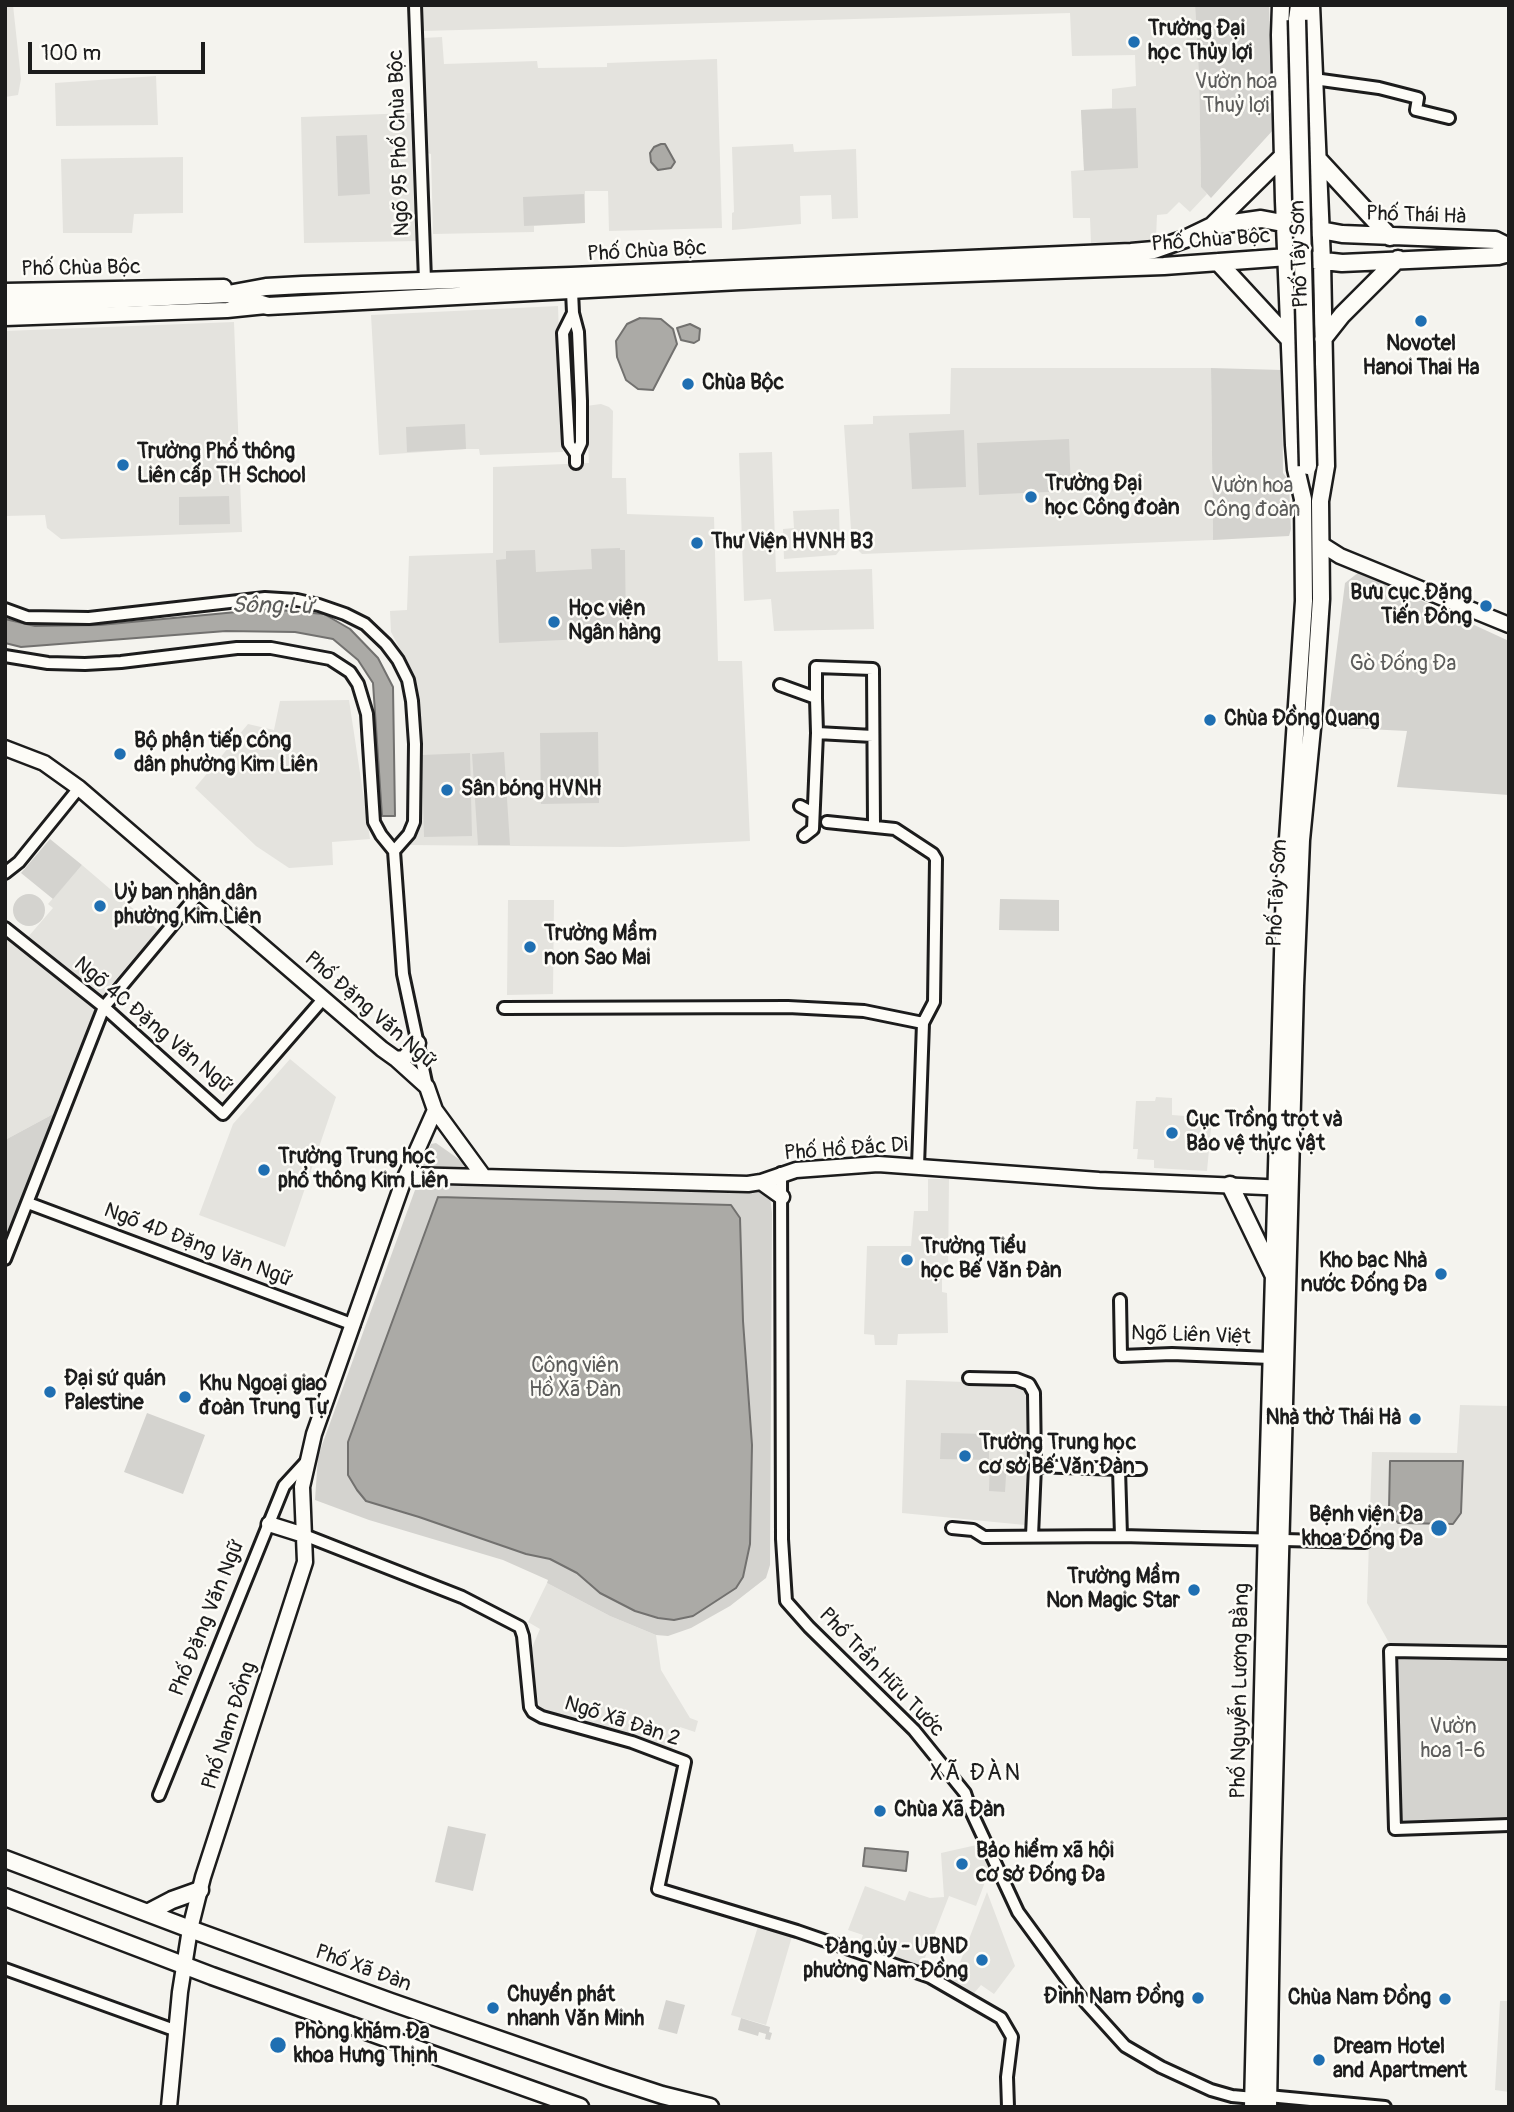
<!DOCTYPE html>
<meta charset="utf-8">
<style>
body{margin:0}
#map{position:relative;width:1514px;height:2112px;overflow:hidden;background:#f4f3ee;font-family:Pangolin,sans-serif}
canvas{display:block}
.frame{position:absolute;inset:0;border:7px solid #1c1c1c;pointer-events:none}
.scale{position:absolute;left:28px;top:42px;width:177px;height:32px;box-sizing:border-box;border:4px solid #1c1c1c;border-top:0;padding-left:9px;font-size:21px;line-height:24px;white-space:nowrap;color:#1c1c1c;-webkit-text-stroke:5px #fdfcf7;paint-order:stroke}
</style>
<div id="map">
<canvas width="1514" height="2112"></canvas>
<div class="frame"></div>
<div class="scale">100 m</div>
</div>
<script>
const context = document.querySelector('canvas').getContext('2d');
context.lineJoin = 'round';
function fillPath(path, color) { context.fillStyle = color; context.fill(path, 'evenodd'); }
const poly = rows => new Path2D(rows.map(r => 'M' + r).join(''));
function stroke(path, color, width, dash) { context.strokeStyle = color; context.lineWidth = width; context.lineCap = dash ? 'butt' : 'round'; context.setLineDash(dash || []); context.stroke(path); }
function drawText(font, color, halo, rows, align = 'center') {
  context.font = font + ' Pangolin,sans-serif'; context.lineWidth = 5; context.setLineDash([]); context.textBaseline = 'middle'; context.strokeStyle = halo; context.fillStyle = color; for (const [text, x, y, turn = 0] of rows) {
    context.save(); context.translate(x, y); context.rotate((+turn || 0) * Math.PI / 180); context.textAlign = isNaN(turn) ? turn : align; if (halo) context.strokeText(text, 0, 0); context.fillText(text, 0, 0); context.restore();
  }
}
fillPath(poly([
 [5,5,13,5,21,79,18,95,5,97],
 [422,5,1195,5,1199,77,1201,186,1207,194,1190,212,1179,202,1167,214,1157,215,1156,238,1148,241,1091,243,1090,218,1073,218,1071,171,1084,170,1081,110,1112,108,1112,89,1136,86,1135,55,1072,56,1070,13,423,31],
 [442,37,444,64,537,61,538,68,607,67,607,63,717,59,722,228,609,231,608,191,585,191,585,223,534,226,534,232,433,234,431,154,427,153,422,38],
 [156,76,158,125,56,126,55,83],
 [412,113,414,202,417,203,418,241,304,243,301,117],
 [793,144,794,152,856,149,858,218,832,219,831,195,800,196,801,224,732,230,732,213,734,212,732,147],
 [183,157,183,213,134,214,132,233,63,233,61,159],
 [558,306,563,452,480,455,479,449,466,449,379,455,371,315],
 [234,322,242,532,61,539,47,528,45,515,5,516,5,331],
 [951,368,1211,368,1213,540,862,554,852,544,844,425,873,424,873,416,950,414],
 [601,404,609,407,613,411,612,478,626,478,627,514,714,517,718,661,742,661,750,841,623,847,408,845,420,823,418,699,415,677,391,632,390,611,407,610,409,556,493,553,493,467,589,463,586,406],
 [772,452,776,572,872,569,874,629,774,631,771,599,744,601,739,453],
 [839,509,840,550,836,555,784,559,783,529,794,528,793,511],
 [349,700,370,839,332,842,333,865,289,868,256,846,195,788,248,724,274,730,280,701],
 [82,865,158,930,100,998,28,937,53,908,48,904],
 [508,900,554,900,553,994,507,995],
 [5,935,94,1005,94,1016,57,1112,5,1140],
 [290,1059,336,1097,285,1247,199,1215,233,1124],
 [1156,1097,1172,1098,1172,1115,1212,1118,1207,1171,1154,1168,1154,1160,1137,1159,1138,1149,1133,1149,1136,1101,1155,1101],
 [928,1179,949,1179,948,1275,942,1275,942,1292,947,1293,948,1333,898,1334,897,1345,875,1345,874,1335,864,1334,867,1246,911,1246,914,1211,928,1211],
 [906,1380,1025,1384,1029,1399,1025,1525,902,1513],
 [1460,1405,1509,1406,1509,1649,1392,1648,1367,1603,1372,1452,1457,1453],
 [547,1583,610,1616,656,1635,661,1670,690,1718,698,1721,695,1732,680,1727,672,1749,540,1712,530,1652,540,1629,528,1622],
 [981,1844,991,1866,976,1906,949,1896,921,1968,859,1946,863,1935,848,1930,865,1886,905,1901,909,1891,930,1898,944,1897,941,1853],
 [987,1892,1015,1966,994,1994,981,1985,969,1999,951,1986],
 [759,1923,793,1933,766,2025,731,2015],
 [1500,2001,1509,2001,1509,2092,1495,2090]
]), '#e4e3de');
fillPath(poly([
 [1195,5,1269,5,1274,129,1211,198,1201,187,1199,77],
 [1136,108,1138,168,1084,171,1081,110],
 [367,135,370,194,338,196,336,136],
 [584,194,585,223,524,226,523,197],
 [1211,368,1282,370,1283,473,1289,481,1291,529,1289,536,1213,540],
 [465,424,466,449,407,452,406,427],
 [964,430,966,487,912,489,909,433],
 [1069,439,1071,491,979,495,977,443],
 [229,496,230,524,179,525,179,497],
 [620,548,620,550,625,550,626,637,499,643,496,560,506,559,506,551,535,550,536,572,592,569,591,549],
 [1359,572,1509,641,1509,795,1397,787,1407,731,1327,727,1345,583],
 [598,732,599,803,541,804,540,733],
 [504,752,510,845,478,845,472,754],
 [470,753,472,836,424,837,422,755],
 [50,839,82,865,53,899,21,873],
 '13 910a16 16 0 1 1 32 0a16 16 0 1 1-32 0Z',
 [1000,899,1059,900,1059,931,999,930],
 [57,1112,5,1248,5,1140],
 [436,1143,463,1162,464,1167,425,1169,423,1166,431,1144],
 [430,1181,753,1189,770,1196,772,1213,770,1565,766,1578,730,1606,691,1628,668,1636,656,1635,610,1616,547,1583,548,1580,503,1560,369,1520,315,1500,318,1456,415,1190,418,1185],
 [147,1413,205,1435,183,1494,124,1472],
 [941,1433,989,1434,989,1460,940,1459],
 [990,1459,1007,1460,1005,1492,989,1491],
 [1396,1656,1509,1657,1509,1822,1397,1825],
 [448,1826,486,1834,473,1891,435,1882],
 [666,2000,685,2005,677,2034,658,2029],
 [741,2018,770,2027,769,2032,772,2033,770,2040,765,2039,766,2034,759,2032,758,2036,738,2030]
]), '#d4d3cf');
const water = poly([
 [661,144,665,144,675,162,671,168,658,170,651,162,650,153,654,147,661,144],
 [640,318,661,319,673,329,677,344,653,390,638,389,626,380,617,357,616,341,627,324,640,318],
 [690,324,700,329,699,340,694,343,681,340,677,328,690,324],
 [268,609,324,614,350,629,378,658,393,687,395,816,382,816,373,683,358,660,333,639,295,632,226,631,21,647,5,643,5,619,35,626,100,625,268,609],
 [438,1197,731,1205,740,1218,743,1321,752,1445,750,1544,743,1577,736,1588,693,1616,674,1620,658,1618,635,1611,600,1593,577,1573,550,1559,526,1554,419,1517,366,1501,357,1490,348,1475,348,1442,438,1197],
 [1390,1461,1463,1461,1461,1513,1453,1524,1398,1523,1389,1510,1390,1461],
 [865,1848,908,1852,906,1871,863,1866,865,1848]
]);
fillPath(water, '#abaaa6');
stroke(water, '#72716f', 2);
const street = poly([
 [415,5,425,280],
 [1314,79,1379,88,1418,98,1416,110,1449,118],
 [572,291,573,313,578,332,581,401,581,443,576,454,576,463],
 [573,313,563,333,569,444,576,454],
 [5,609,27,617,89,618,265,598,297,600,319,605,345,614,365,624,386,644,398,660,408,680,412,701,415,744,414,822,409,834,394,851],
 [5,656,48,663,85,664,121,662,237,648,271,648,330,659,350,672,358,684,367,714,374,822,381,835,394,851,403,974,427,1087],
 [780,685,816,698,817,733,873,736],
 [816,698,816,667,873,669,874,825],
 [800,806,813,813],
 [827,822,895,829,933,854,936,859,934,1002,923,1023,918,1166],
 [804,836,813,829,817,733],
 [5,873,19,862,79,788],
 [5,928,104,1007,223,1114,324,998],
 [504,1008,788,1007,864,1011,923,1023],
 [781,1173,782,1539,786,1601,809,1627,914,1730,965,1793,971,1811,1018,1912,1078,1994,1125,2046,1161,2067,1211,2090,1232,2096,1254,2098],
 [28,1203,354,1325],
 [5,1259,104,1007,200,892],
 [1120,1300,1121,1356,1172,1354,1271,1358],
 [969,1378,1016,1379,1029,1384,1034,1393,1035,1466,1032,1536],
 [1035,1466,1119,1469,1121,1536],
 [1119,1469,1140,1469],
 [952,1528,973,1530,984,1537,1121,1536,1365,1542],
 [304,1535,462,1597,520,1627,523,1636,530,1707,533,1712,542,1717,632,1742,685,1762,658,1889,797,1931,930,1977,1001,2018,1012,2037,1007,2077,1008,2107],
 [1509,1653,1390,1651,1395,1829,1509,1825],
 [159,1795,284,1486,306,1462],
 [5,1969,177,2031],
 [1268,2096,1385,2107]
]);
const secondary = poly([
 [5,291,224,287],
 [5,318,227,310,266,306],
 [1321,544,1340,556,1509,625],
 [5,748,44,763,79,788,382,1049,396,1059,427,1087,435,1110,484,1177],
 [396,1059,404,1058,418,1043],
 [406,1175,748,1184,761,1182,796,1170,878,1164,1099,1180,1288,1188],
 [761,1182,782,1197],
 [269,1524,304,1535],
 [169,2107,180,1992,190,1929,203,1877,305,1562,302,1487,314,1434,403,1182,435,1110]
]);
const primary = poly([
 [1297,20,1299,5],
 [1317,158,1390,237],
 [1213,225,1284,155],
 [1218,262,1291,341],
 [231,295,268,306,740,281,1164,266,1288,257,1342,263,1498,256,1509,253],
 [5,305,228,294,266,287,302,285,571,276,1131,252,1154,250,1185,239,1212,226,1261,219,1342,234,1495,240,1509,247],
 [1323,339,1342,315,1398,259],
 [1230,1185,1273,1274],
 [5,1859,190,1929,391,2002,607,2077,662,2095,710,2107],
 [5,1897,212,1976,580,2107],
 [149,1912,172,1900,200,1890],
 [1253,2107,1267,1524,1285,883,1304,601,1303,499,1296,469,1294,445,1284,201,1280,35,1281,5],
 [1268,2107,1272,1859,1295,986,1301,840,1313,718,1321,599,1320,501,1326,466,1322,261,1311,5]
]);
stroke(street, '#1c1c1c', 16);
stroke(secondary, '#1c1c1c', 19);
stroke(primary, '#1c1c1c', 21);
stroke(street, '#fdfcf7', 10);
stroke(secondary, '#fdfcf7', 14);
stroke(primary, '#fdfcf7', 16);
const primaryBridge = poly([
 [1297,20,1308,466]
]);
stroke(primaryBridge, '#1c1c1c', 21, []);
stroke(primaryBridge, '#fdfcf7', 16);
for (const [x, y, r, color] of [
 [1134,42,7,"#1f6fb2"],
 [1421,321,7,"#1f6fb2"],
 [688,384,7,"#1f6fb2"],
 [123,465,7,"#1f6fb2"],
 [1031,497,7,"#1f6fb2"],
 [697,543,7,"#1f6fb2"],
 [1486,606,7,"#1f6fb2"],
 [554,622,7,"#1f6fb2"],
 [1210,720,7,"#1f6fb2"],
 [120,754,7,"#1f6fb2"],
 [447,790,7,"#1f6fb2"],
 [100,906,7,"#1f6fb2"],
 [530,947,7,"#1f6fb2"],
 [1172,1133,7,"#1f6fb2"],
 [264,1170,7,"#1f6fb2"],
 [907,1260,7,"#1f6fb2"],
 [1441,1274,7,"#1f6fb2"],
 [50,1392,7,"#1f6fb2"],
 [185,1397,7,"#1f6fb2"],
 [1415,1419,7,"#1f6fb2"],
 [965,1456,7,"#1f6fb2"],
 [1439,1528,9,"#1f6fb2"],
 [1194,1590,7,"#1f6fb2"],
 [880,1811,7,"#1f6fb2"],
 [962,1864,7,"#1f6fb2"],
 [982,1960,7,"#1f6fb2"],
 [1198,1998,7,"#1f6fb2"],
 [1445,1999,7,"#1f6fb2"],
 [493,2008,7,"#1f6fb2"],
 [278,2045,9,"#1f6fb2"],
 [1319,2060,7,"#1f6fb2"]
]) { const dot = new Path2D(); dot.arc(x, y, r, 0, 2 * Math.PI); context.fillStyle = color; context.fill(dot); stroke(dot, '#fdfcf7', 2.5); }
drawText('bold 21px', '#1c1c1c', '#fdfcf7', [
 ["Trường Đại",1148,30],
 ["học Thủy lợi",1148,54],
 ["Novotel",1421,345,"center"],
 ["Hanoi Thai Ha",1421,369,"center"],
 ["Chùa Bộc",702,384],
 ["Trường Phổ thông",137,453],
 ["Liên cấp TH School",137,477],
 ["Trường Đại",1045,485],
 ["học Công đoàn",1045,509],
 ["Thư Viện HVNH B3",711,543],
 ["Bưu cục Đặng",1472,594,"right"],
 ["Tiến Đông",1472,618,"right"],
 ["Học viện",568,610],
 ["Ngân hàng",568,634],
 ["Chùa Đồng Quang",1224,720],
 ["Bộ phận tiếp công",134,742],
 ["dân phường Kim Liên",134,766],
 ["Sân bóng HVNH",461,790],
 ["Uỷ ban nhân dân",114,894],
 ["phường Kim Liên",114,918],
 ["Trường Mầm",544,935],
 ["non Sao Mai",544,959],
 ["Cục Trồng trọt và",1186,1121],
 ["Bảo vệ thực vật",1186,1145],
 ["Trường Trung học",278,1158],
 ["phổ thông Kim Liên",278,1182],
 ["Trường Tiểu",921,1248],
 ["học Bế Văn Đàn",921,1272],
 ["Kho bạc Nhà",1427,1262,"right"],
 ["nước Đống Đa",1427,1286,"right"],
 ["Đại sứ quán",64,1380],
 ["Palestine",64,1404],
 ["Khu Ngoại giao",199,1385],
 ["đoàn Trung Tự",199,1409],
 ["Nhà thờ Thái Hà",1401,1419,"right"],
 ["Trường Trung học",979,1444],
 ["cơ sở Bế Văn Đàn",979,1468],
 ["Bệnh viện Đa",1423,1516,"right"],
 ["khoa Đống Đa",1423,1540,"right"],
 ["Trường Mầm",1180,1578,"right"],
 ["Non Magic Star",1180,1602,"right"],
 ["Chùa Xã Đàn",894,1811],
 ["Bảo hiểm xã hội",976,1852],
 ["cơ sở Đống Đa",976,1876],
 ["Đảng ủy - UBND",968,1948,"right"],
 ["phường Nam Đồng",968,1972,"right"],
 ["Chuyển phát",507,1996],
 ["nhanh Văn Minh",507,2020],
 ["Đình Nam Đồng",1184,1998,"right"],
 ["Chùa Nam Đồng",1431,1999,"right"],
 ["Phòng khám Đa",294,2033],
 ["khoa Hưng Thịnh",294,2057],
 ["Dream Hotel",1333,2048],
 ["and Apartment",1333,2072]
], 'left');
drawText('21px', '#5c5c5b', '#fdfcf7', [
 ["Vườn hoa",1236,83],
 ["Thuỷ lợi",1236,107],
 ["Vườn hoa",1252,487],
 ["Công đoàn",1252,511],
 ["Gò Đống Đa",1403,665],
 ["Công viên",575,1367],
 ["Hồ Xã Đàn",575,1391],
 ["Vườn",1453,1728],
 ["hoa 1-6",1453,1752]
]);
drawText('21px', '#1c1c1c', '#fdfcf7', [
 ["Ngõ 95 Phố Chùa Bộc",400,143,-92],
 ["Phố Thái Hà",1416,216,2],
 ["Phố Chùa Bộc",1211,241,-4],
 ["Phố Chùa Bộc",647,252,-3],
 ["Phố Tây Sơn",1300,254,-92],
 ["Phố Chùa Bộc",81,269,-1],
 ["Phố Tây Sơn",1278,893,-87],
 ["Phố Đặng Văn Ngữ",370,1011,41],
 ["Ngõ 4C Đặng Văn Ngữ",153,1026,40],
 ["Phố Hồ Đắc Di",846,1150,-4],
 ["Ngõ 4D Đặng Văn Ngữ",198,1246,21],
 ["Ngõ Liên Việt",1191,1336,2],
 ["Phố Đặng Văn Ngữ",208,1618,-68],
 ["Phố Trần Hữu Tước",881,1673,46],
 ["Phố Nguyễn Lương Bằng",1241,1691,-89],
 ["Ngõ Xã Đàn 2",622,1722,18],
 ["Phố Nam Đồng",230,1726,-72],
 ["Phố Xã Đàn",363,1969,20]
]);
drawText('italic 23px', '#5c5c5a', '#fdfcf7', [
 ["Sông Lừ",273,607,1]
]);
context.letterSpacing = '2px';
drawText('23px', '#1c1c1c', '#fdfcf7', [
 ["XÃ ĐÀN",976,1774]
]);
context.letterSpacing = '0px';
</script>
